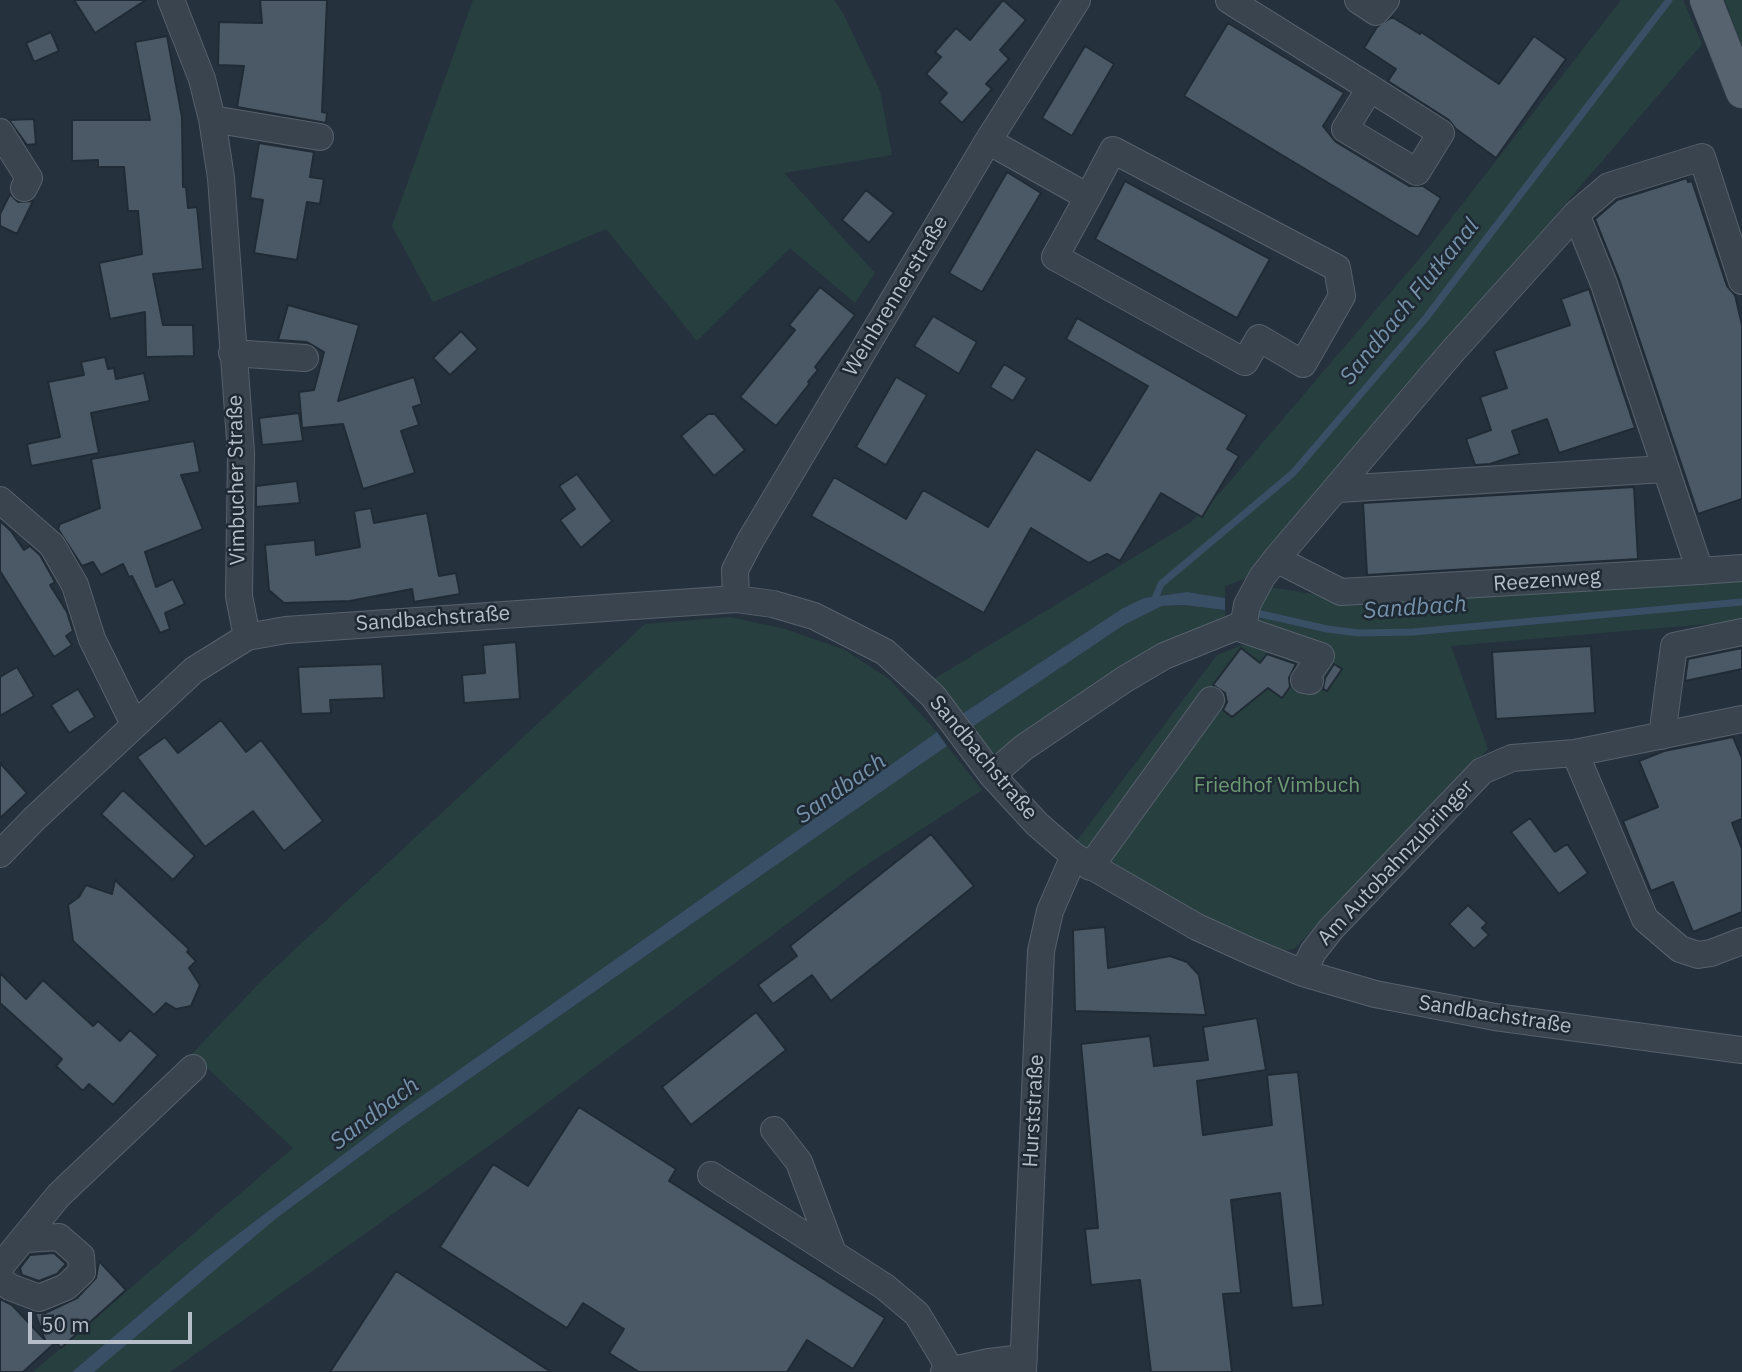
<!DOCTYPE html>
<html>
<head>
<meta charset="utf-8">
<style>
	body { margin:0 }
	#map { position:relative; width:1742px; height:1372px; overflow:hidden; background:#25323e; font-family:"IBM Plex Sans",sans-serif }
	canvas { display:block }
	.scale { position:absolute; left:28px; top:1312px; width:164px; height:32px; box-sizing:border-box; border:4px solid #b5bec9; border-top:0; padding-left:9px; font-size:21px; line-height:24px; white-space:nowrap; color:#b5bec9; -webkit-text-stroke:5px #1e2933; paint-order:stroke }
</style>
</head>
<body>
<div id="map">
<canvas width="1742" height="1372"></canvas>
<div class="scale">50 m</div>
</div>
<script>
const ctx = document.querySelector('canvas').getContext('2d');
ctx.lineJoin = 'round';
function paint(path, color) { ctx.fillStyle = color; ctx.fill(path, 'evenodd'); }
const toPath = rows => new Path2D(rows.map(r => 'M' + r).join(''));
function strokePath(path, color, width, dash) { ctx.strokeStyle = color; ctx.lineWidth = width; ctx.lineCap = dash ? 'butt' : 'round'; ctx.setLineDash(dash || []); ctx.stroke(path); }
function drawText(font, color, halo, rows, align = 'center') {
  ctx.font = font + ' "IBM Plex Sans",sans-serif'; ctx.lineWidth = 5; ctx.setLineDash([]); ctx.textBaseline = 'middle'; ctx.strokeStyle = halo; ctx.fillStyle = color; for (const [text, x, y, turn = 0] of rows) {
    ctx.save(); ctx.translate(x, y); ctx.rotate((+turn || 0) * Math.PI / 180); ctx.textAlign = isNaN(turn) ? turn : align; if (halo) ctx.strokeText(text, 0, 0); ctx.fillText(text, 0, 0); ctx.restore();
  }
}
paint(toPath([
	[473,0,834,0,843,13,880,91,892,155,784,173,875,273,855,303,790,248,697,341,606,229,433,302,392,226],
	[1621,0,1683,0,1702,44,1245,579,1225,586,1225,598,1187,592,1144,598,1123,608,962,714,934,679,1190,523,1220,493,1425,252],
	[1725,0,1742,0,1742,47,1726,3],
	[1742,571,1742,621,1451,646,1488,749,1294,949,1276,952,1183,914,1075,843,1217,655,1247,643,1311,663,1324,642,1251,622,1263,586,1356,601],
	[1184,605,1225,610,1225,618,994,758,972,727,1124,625,1162,606],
	[730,617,785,629,845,650,889,679,937,732,402,1110,205,1259,72,1372,33,1372,293,1148,192,1054,263,979,645,624],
	[947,746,982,790,862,868,507,1133,170,1372,94,1372,278,1217,399,1128]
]), '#273f3f');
paint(toPath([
	[1187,592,1225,598,1225,610,1184,605,1162,606,1124,625,972,727,962,714,1123,608,1144,598],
	[937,732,947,746,399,1128,278,1217,94,1372,72,1372,205,1259,402,1110]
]), '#394f65');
strokePath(toPath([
	[1154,601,1161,584,1293,473,1425,319,1669,0],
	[1252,612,1327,629,1359,633,1413,632,1742,602]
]), '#394f65', 7);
const building = toPath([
	[74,0,146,0,95,33,74,0],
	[260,0,327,0,322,112,327,113,326,123,237,107,244,66,218,65,219,22,262,23,260,0],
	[1003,0,1026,20,1000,50,1009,59,986,84,992,89,962,123,939,102,947,93,926,74,941,57,935,52,956,28,970,40,1003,0],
	[1392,17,1420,34,1421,32,1499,84,1534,36,1566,59,1496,158,1456,129,1449,120,1388,81,1396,69,1364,48,1377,27,1392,17],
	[1228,23,1344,93,1323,126,1336,142,1409,186,1423,186,1441,198,1418,237,1184,96,1228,23],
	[51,32,59,51,34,62,26,43,51,32],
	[167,36,182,117,183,187,186,187,188,208,197,207,203,269,153,274,163,325,193,325,194,356,146,357,145,312,110,319,99,263,142,254,138,211,128,211,124,167,98,167,98,160,72,161,72,120,150,120,135,42,167,36],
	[1085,46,1114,64,1072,136,1042,118,1085,46],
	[34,119,36,144,27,145,9,120,34,119],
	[259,143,314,152,310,177,324,179,320,204,307,202,297,260,254,253,263,200,250,198,259,143],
	[1007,172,1041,193,982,292,949,273,1007,172],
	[1687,178,1688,182,1692,181,1727,286,1735,295,1742,325,1742,499,1698,514,1619,279,1595,219,1617,200,1687,178],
	[1125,181,1270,259,1237,318,1095,239,1125,181],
	[866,190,894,213,869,243,842,220,866,190],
	[10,194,18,202,33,201,17,234,0,226,0,214,10,194],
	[820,287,855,315,815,367,818,370,808,382,810,383,776,426,740,397,795,330,789,325,820,287],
	[1589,289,1635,428,1559,453,1547,419,1512,431,1520,454,1490,464,1475,465,1466,439,1491,430,1480,397,1507,388,1494,351,1570,325,1561,299,1589,289],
	[288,305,359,325,338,401,414,377,422,404,413,407,419,425,401,431,415,473,363,489,343,424,302,428,299,392,314,390,324,352,307,342,278,340,288,305],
	[933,316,977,342,959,374,914,346,933,316],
	[1077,318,1247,415,1227,449,1239,456,1202,517,1161,493,1120,561,1107,554,1089,563,1031,528,984,613,811,516,834,477,906,519,923,490,988,527,1036,449,1090,481,1148,386,1066,339,1077,318],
	[461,331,478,349,450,375,433,358,461,331],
	[105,357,108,369,114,368,116,379,144,373,150,401,91,413,99,453,31,466,27,444,60,437,48,382,84,375,81,362,105,357],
	[1004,364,1027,378,1013,401,990,387,1004,364],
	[896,377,927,395,886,465,856,447,896,377],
	[299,413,303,441,262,445,259,418,299,413],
	[708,414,715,414,745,450,714,476,681,436,708,414],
	[194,441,200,472,181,475,203,529,145,552,156,587,173,579,185,604,165,613,170,629,160,633,132,576,129,577,123,564,101,575,93,562,82,566,58,529,60,524,100,508,91,459,194,441],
	[577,474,612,521,581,548,560,520,575,509,559,486,577,474],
	[297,481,300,503,256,507,256,486,297,481],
	[1634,487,1638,559,1367,575,1363,503,1634,487],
	[371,508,374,523,427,513,439,576,456,573,460,594,414,602,412,589,350,601,284,603,269,590,265,545,315,540,316,555,360,547,354,511,371,508],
	[0,521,11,531,24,550,30,546,40,555,55,582,50,585,67,612,73,631,66,636,72,645,54,657,0,571,0,521],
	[516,642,520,699,464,703,462,675,485,673,483,645,516,642],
	[1591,646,1595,713,1496,719,1492,652,1591,646],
	[1241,648,1260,663,1267,654,1296,664,1289,678,1290,687,1282,698,1268,688,1232,717,1223,710,1227,702,1225,693,1213,685,1241,648],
	[1742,648,1742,669,1685,681,1688,659,1742,648],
	[382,664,384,698,330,700,331,713,301,714,298,667,382,664],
	[1334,664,1342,669,1327,691,1323,689,1325,678,1334,664],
	[17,667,34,696,0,716,0,677,17,667],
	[78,689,95,717,69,733,51,705,78,689],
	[221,720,246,752,261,740,323,821,284,851,253,811,205,847,137,757,165,737,178,753,221,720],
	[1733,737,1742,758,1742,819,1732,823,1742,849,1742,912,1693,932,1673,882,1651,891,1623,821,1658,807,1639,761,1664,751,1733,737],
	[0,763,27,793,0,818,0,763],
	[123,790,195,856,173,880,101,814,123,790],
	[1530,818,1555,852,1567,844,1588,873,1559,894,1511,832,1530,818],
	[931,834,974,886,831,1001,812,975,773,1004,758,985,797,956,790,946,931,834],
	[115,880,189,949,187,952,196,961,189,968,200,985,191,1006,176,1009,166,1003,154,1015,73,941,68,905,79,897,86,885,112,894,115,880],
	[1468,905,1487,923,1482,928,1489,935,1474,949,1449,924,1468,905],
	[1105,927,1108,968,1170,956,1187,962,1199,975,1206,1015,1075,1011,1073,930,1105,927],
	[0,973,26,999,43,980,93,1026,98,1021,120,1041,130,1030,158,1055,113,1105,89,1084,83,1091,56,1066,62,1059,0,1003,0,973],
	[756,1012,786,1050,691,1125,662,1087,756,1012],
	[1257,1018,1266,1070,1197,1081,1203,1135,1272,1125,1267,1075,1298,1072,1323,1305,1292,1308,1280,1193,1231,1200,1241,1293,1223,1294,1232,1372,1151,1372,1140,1280,1091,1285,1085,1229,1098,1228,1081,1044,1150,1036,1154,1066,1208,1060,1203,1027,1257,1018],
	[579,1107,676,1169,669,1181,885,1318,853,1369,807,1340,787,1372,639,1372,609,1353,624,1329,583,1303,567,1328,440,1247,493,1164,528,1186,579,1107],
	[54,1253,66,1264,57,1274,39,1281,22,1275,20,1268,30,1255,54,1253],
	[99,1261,126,1290,61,1348,56,1342,23,1372,0,1372,0,1299,12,1305,45,1340,35,1313,45,1313,77,1298,96,1278,99,1261],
	[396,1271,551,1372,330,1372,396,1271]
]);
paint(building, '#4b5967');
strokePath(building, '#202b35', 2);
const minor = toPath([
	[171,0,202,79,212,119,221,178,241,453,239,596,247,637],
	[1229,0,1370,88,1441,133,1417,172,1345,129,1370,88],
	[1358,0,1376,12,1386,0],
	[212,119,320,137],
	[0,132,29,178,24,188],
	[988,141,1088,197,1113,150,1337,268,1342,296,1303,364,1259,338,1245,362,1055,257,1088,197],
	[1576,214,1604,284,1700,571,1742,568],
	[232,353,305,358],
	[1338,489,1665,469],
	[0,500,52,545,75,585,92,639,134,724],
	[1276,559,1341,592,1700,571],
	[736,599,735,570,750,541,988,141,1077,0],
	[1236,627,1244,622,1247,605,1262,577,1276,559,1451,353,1576,214,1609,186,1702,157,1742,281],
	[1662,736,1674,646,1742,632],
	[1575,753,1645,919,1680,949,1698,955,1711,953,1742,941],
	[992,775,1023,748,1125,679,1164,656,1236,627,1321,656,1304,680,1310,681],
	[0,854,34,819,194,670,247,637,286,630,736,599,773,604,814,616,885,652,933,696,992,775,1037,824,1074,856,1197,927,1252,952,1303,973,1375,994,1495,1017,1742,1050],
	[1090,867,1211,700],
	[1303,973,1313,952,1331,929,1482,771,1512,758,1575,753,1742,719],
	[774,1130,799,1162,833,1253],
	[711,1175,885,1287,917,1314,950,1369],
	[0,1267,59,1195,193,1068],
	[0,1280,10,1287,39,1298,66,1287,82,1272,81,1256,59,1237,25,1239],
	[944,1372,989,1362,1024,1358],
	[1023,1372,1041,951,1050,911,1074,856]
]);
const major = toPath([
	[1706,0,1742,92]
]);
strokePath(minor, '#57616c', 28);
strokePath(major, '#424d57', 33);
strokePath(minor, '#39444e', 26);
strokePath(major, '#57636e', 32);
drawText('21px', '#b5bec9', '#1e2933', [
	["Weinbrennerstraße",896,296,-59],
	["Vimbucher Straße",237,480,-91],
	["Reezenweg",1547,581,-4],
	["Sandbachstraße",433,619,-4],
	["Sandbachstraße",983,758,50],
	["Am Autobahnzubringer",1396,863,-47],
	["Sandbachstraße",1495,1015,9],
	["Hurststraße",1034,1111,-87]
]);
drawText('21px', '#6c9a73', '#1e2933', [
	["Friedhof Vimbuch",1277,786]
]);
drawText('italic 23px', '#7692ab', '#1e2933', [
	["Sandbach Flutkanal",1410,302,-51],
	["Sandbach",1415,608,-4],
	["Sandbach",841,789,-35],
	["Sandbach",375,1114,-37]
]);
</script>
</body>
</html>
